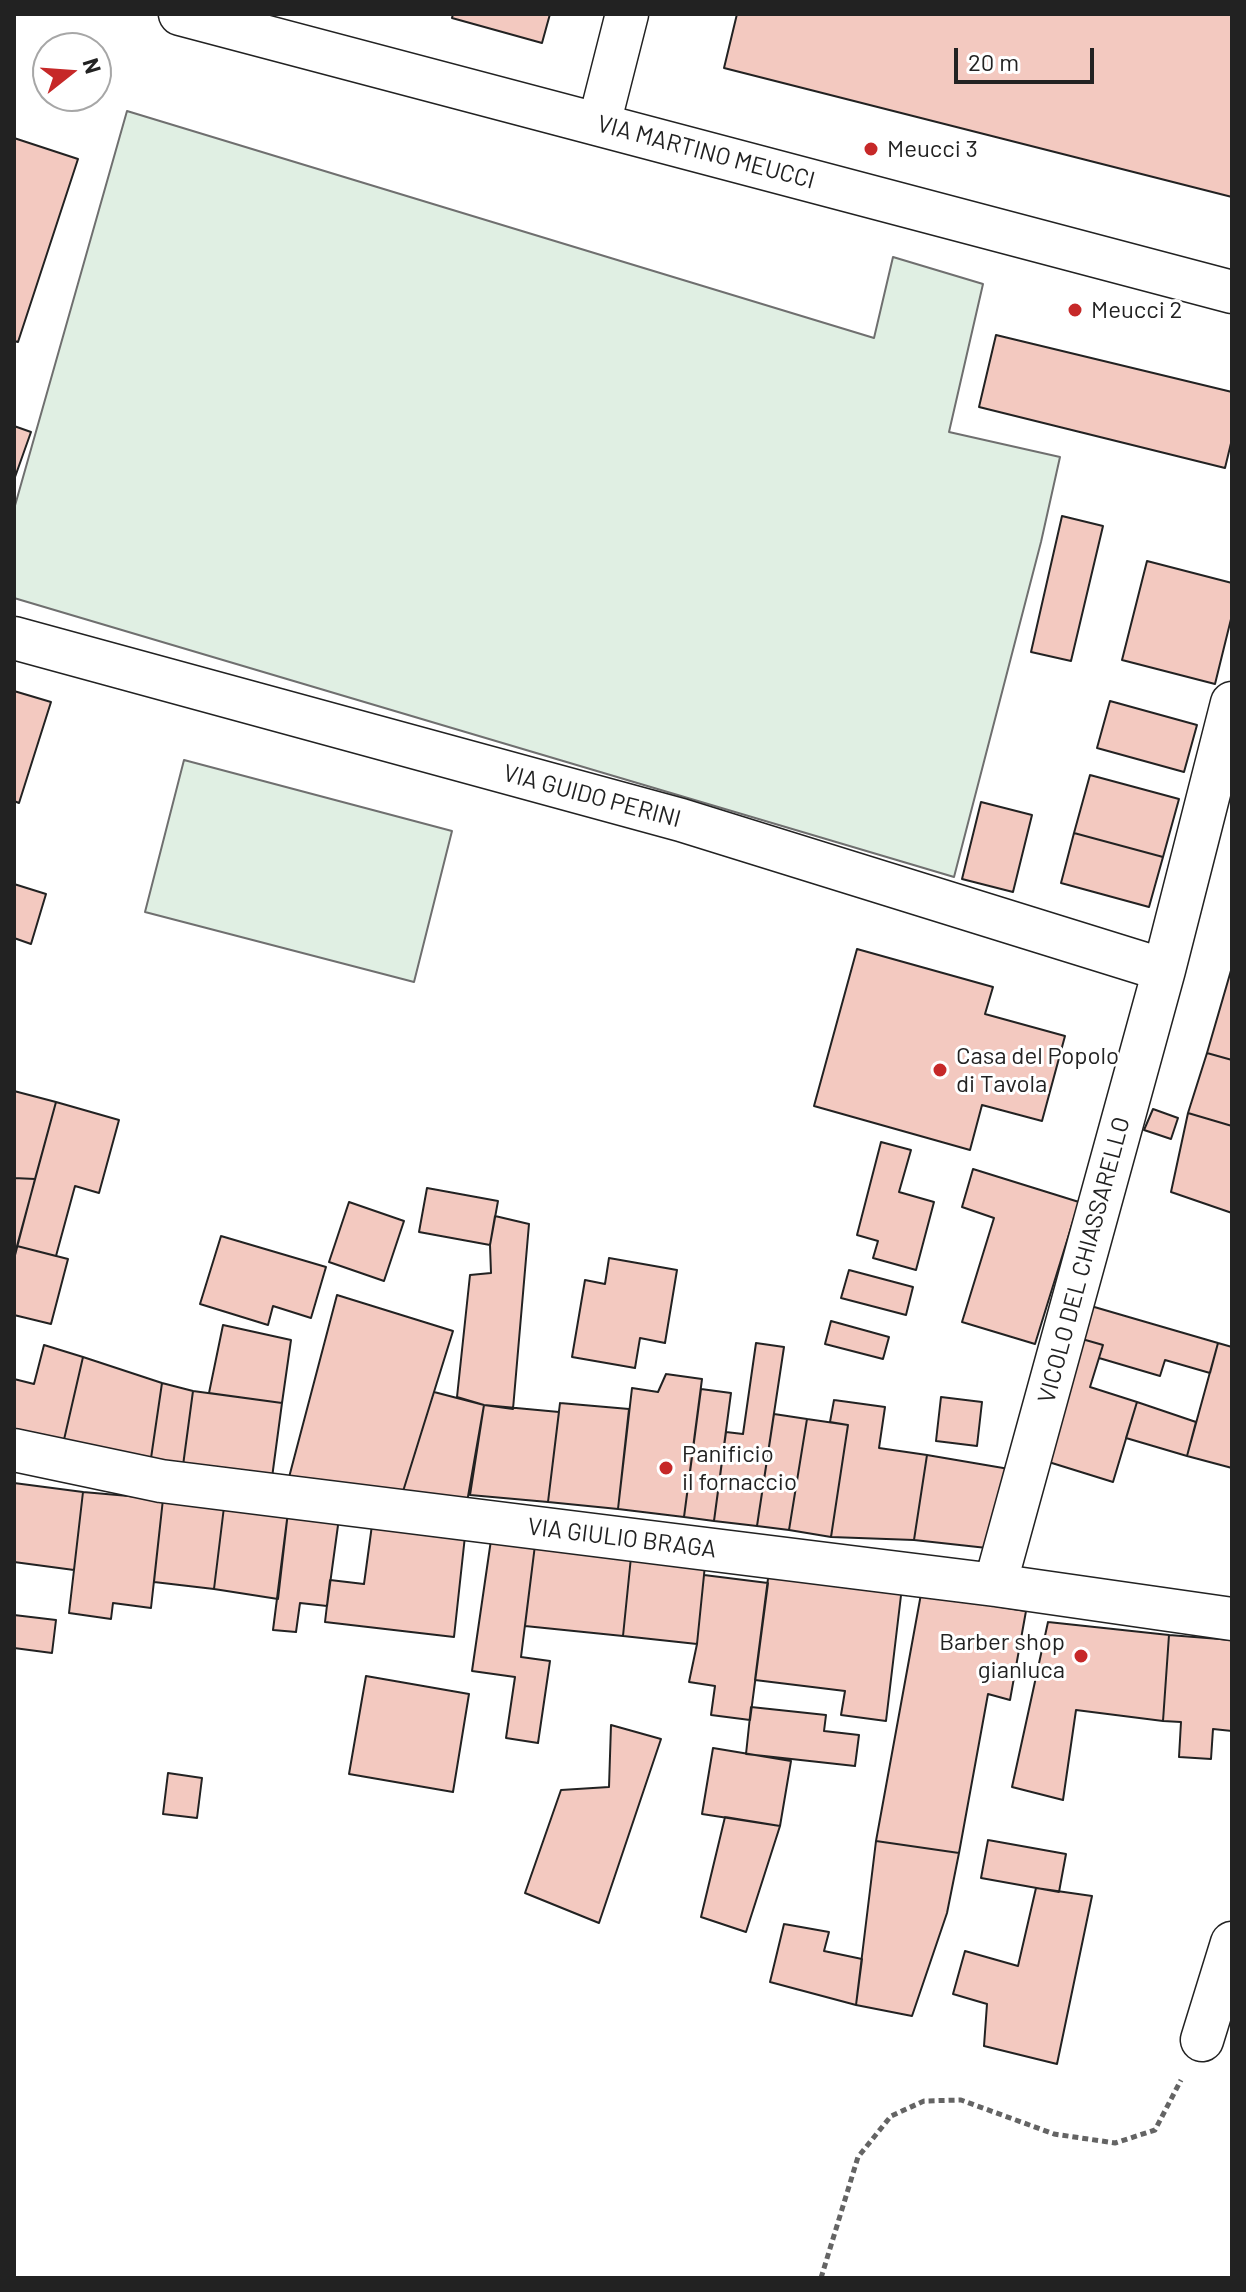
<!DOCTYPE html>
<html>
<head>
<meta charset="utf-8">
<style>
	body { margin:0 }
	#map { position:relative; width:1246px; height:2292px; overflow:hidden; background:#fff; font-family:Barlow,sans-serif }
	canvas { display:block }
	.frame { position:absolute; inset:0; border:16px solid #222; pointer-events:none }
	.north { position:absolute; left:32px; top:32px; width:80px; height:80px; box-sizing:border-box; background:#fff; border:2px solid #a7a7a7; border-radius:50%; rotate:73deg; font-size:22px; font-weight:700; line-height:32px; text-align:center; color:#222 }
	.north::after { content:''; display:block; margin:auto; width:28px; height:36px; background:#c62828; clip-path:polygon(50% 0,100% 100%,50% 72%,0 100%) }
	.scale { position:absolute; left:954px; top:48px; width:140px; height:36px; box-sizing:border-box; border:4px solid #222; border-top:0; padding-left:10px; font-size:24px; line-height:28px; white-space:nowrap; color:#222; -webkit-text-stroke:6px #fff; paint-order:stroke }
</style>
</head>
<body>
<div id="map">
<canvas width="1246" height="2292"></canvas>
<div class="frame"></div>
<div class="north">N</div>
<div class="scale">20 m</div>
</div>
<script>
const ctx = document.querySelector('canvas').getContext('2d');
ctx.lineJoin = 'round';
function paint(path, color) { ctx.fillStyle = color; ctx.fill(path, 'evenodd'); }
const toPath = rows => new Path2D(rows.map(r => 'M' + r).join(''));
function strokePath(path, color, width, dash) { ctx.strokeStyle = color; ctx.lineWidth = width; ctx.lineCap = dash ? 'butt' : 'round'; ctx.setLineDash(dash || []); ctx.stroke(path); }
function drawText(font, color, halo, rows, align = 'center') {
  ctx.font = font + ' Barlow,sans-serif'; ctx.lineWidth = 6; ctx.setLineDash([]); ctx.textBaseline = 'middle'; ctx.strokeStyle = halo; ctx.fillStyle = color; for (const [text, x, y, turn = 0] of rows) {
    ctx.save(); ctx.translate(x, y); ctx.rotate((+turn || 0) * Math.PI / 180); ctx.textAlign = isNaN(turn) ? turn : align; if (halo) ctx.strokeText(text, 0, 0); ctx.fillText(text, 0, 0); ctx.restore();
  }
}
const green = toPath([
	[127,111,874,338,893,257,983,284,949,432,1060,457,1041,542,954,877,14,598,14,509,127,111],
	[184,760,452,831,414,982,145,912,184,760]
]);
paint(green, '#e0efe3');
strokePath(green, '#6f6f6f', 2);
const building = toPath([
	[453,14,550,14,542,43,452,18,453,14],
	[737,14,1232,14,1232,197,724,68,737,14],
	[14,138,78,159,18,342,14,341,14,138],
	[996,335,1232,392,1232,439,1225,468,979,407,996,335],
	[14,426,31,432,15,477,14,477,14,426],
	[1062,516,1103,526,1071,661,1031,652,1062,516],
	[1147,561,1232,583,1232,615,1215,684,1122,660,1147,561],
	[14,691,51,702,19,803,14,801,14,691],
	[1110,701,1197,725,1184,772,1097,748,1110,701],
	[1090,775,1179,799,1163,857,1074,833,1090,775],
	[981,802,1032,815,1013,892,962,879,981,802],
	[1074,833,1163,857,1149,907,1061,883,1074,833],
	[14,884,46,894,31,944,14,938,14,884],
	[857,949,993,987,985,1014,1065,1036,1042,1121,982,1105,970,1150,814,1106,857,949],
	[1232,967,1232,1060,1207,1053,1232,967],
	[1207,1053,1232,1060,1232,1126,1188,1113,1207,1053],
	[14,1091,56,1102,35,1179,14,1178,14,1091],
	[56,1102,119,1120,99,1193,75,1186,56,1256,17,1246,56,1102],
	[1153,1109,1178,1118,1171,1139,1144,1130,1153,1109],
	[1188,1113,1232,1126,1232,1213,1171,1192,1188,1113],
	[881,1142,911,1150,899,1192,934,1202,916,1270,873,1258,878,1241,857,1235,881,1142],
	[973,1169,1079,1202,1035,1344,962,1322,994,1218,962,1207,973,1169],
	[14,1178,35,1179,14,1259,14,1178],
	[427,1188,498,1201,490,1245,419,1232,427,1188],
	[349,1202,404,1221,384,1281,329,1262,349,1202],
	[495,1216,529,1224,513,1409,484,1405,457,1397,470,1275,491,1273,490,1245,495,1216],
	[221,1236,326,1267,311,1318,273,1306,268,1325,200,1304,221,1236],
	[17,1246,68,1259,51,1324,14,1315,14,1259,17,1246],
	[609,1258,677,1270,665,1343,640,1338,635,1368,572,1357,585,1280,605,1284,609,1258],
	[849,1270,913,1287,906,1315,841,1298,849,1270],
	[337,1295,453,1331,400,1501,287,1485,337,1295],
	[1084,1304,1218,1343,1210,1373,1165,1360,1160,1376,1099,1358,1103,1345,1075,1337,1084,1304],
	[831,1321,889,1337,883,1359,825,1344,831,1321],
	[223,1325,291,1340,282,1403,209,1393,223,1325],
	[1075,1337,1103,1345,1090,1387,1137,1402,1113,1482,1039,1459,1075,1337],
	[756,1343,784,1347,757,1526,714,1521,726,1432,743,1434,756,1343],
	[1218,1343,1232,1347,1232,1468,1187,1456,1218,1343],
	[44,1345,83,1357,63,1444,14,1430,14,1379,34,1384,44,1345],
	[83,1357,162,1383,150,1465,63,1444,83,1357],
	[666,1374,702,1379,684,1517,618,1509,632,1388,658,1392,666,1374],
	[162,1383,193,1391,182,1473,150,1465,162,1383],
	[701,1389,731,1393,714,1521,684,1517,701,1389],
	[193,1391,282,1403,271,1485,182,1473,193,1391],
	[434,1392,484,1405,466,1508,400,1501,434,1392],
	[941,1397,982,1402,977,1446,936,1441,941,1397],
	[834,1400,885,1407,879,1448,927,1455,914,1540,831,1537,848,1425,830,1422,834,1400],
	[1137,1402,1196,1422,1187,1456,1126,1438,1137,1402],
	[560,1403,629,1409,618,1509,548,1502,560,1403],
	[484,1405,559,1412,548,1502,470,1495,484,1405],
	[774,1414,807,1419,789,1530,757,1526,774,1414],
	[807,1419,848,1425,831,1537,789,1530,807,1419],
	[927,1455,1009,1469,996,1549,914,1540,927,1455],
	[14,1483,83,1492,74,1570,14,1562,14,1483],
	[83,1492,163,1499,151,1608,113,1603,111,1619,69,1613,83,1492],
	[163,1499,224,1507,214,1589,154,1582,163,1499],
	[224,1507,288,1512,278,1599,214,1589,224,1507],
	[288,1512,339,1518,327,1606,300,1603,296,1632,273,1630,288,1512],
	[372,1525,465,1536,454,1637,325,1622,330,1580,364,1584,372,1525],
	[491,1540,535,1545,521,1657,550,1661,538,1743,506,1738,515,1677,472,1671,491,1540],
	[535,1545,631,1557,623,1636,525,1626,535,1545],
	[631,1557,705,1565,697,1644,623,1636,631,1557],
	[769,1571,902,1587,886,1721,841,1715,845,1691,755,1680,769,1571],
	[704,1575,768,1583,750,1720,711,1715,715,1686,689,1682,697,1644,704,1575],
	[921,1594,1026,1611,1010,1700,988,1694,959,1853,876,1841,921,1594],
	[14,1615,56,1620,52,1653,14,1648,14,1615],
	[1048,1622,1169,1635,1163,1721,1076,1710,1063,1800,1012,1787,1048,1622],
	[1169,1635,1232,1640,1232,1731,1213,1729,1211,1759,1179,1757,1181,1722,1163,1721,1169,1635],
	[366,1676,469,1694,453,1792,349,1774,366,1676],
	[751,1707,826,1715,824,1731,859,1735,855,1766,746,1754,751,1707],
	[611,1725,661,1739,599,1923,525,1893,561,1790,609,1787,611,1725],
	[713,1748,791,1761,780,1826,702,1814,713,1748],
	[168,1773,202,1778,197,1818,163,1814,168,1773],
	[725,1817,780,1826,746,1932,701,1917,725,1817],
	[988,1840,1066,1854,1059,1892,981,1878,988,1840],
	[876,1841,959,1853,947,1913,912,2016,856,2005,876,1841],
	[1036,1888,1092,1896,1057,2064,984,2046,987,2004,953,1994,965,1951,1018,1966,1036,1888],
	[784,1924,829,1932,824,1951,862,1959,856,2005,770,1982,784,1924]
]);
paint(building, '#f3c9c0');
strokePath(building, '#222', 2);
const street = toPath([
	[180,14,1232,292],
	[599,124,627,14],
	[14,638,681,820,1164,970],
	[14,1450,161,1481,995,1585,1232,1619],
	[995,1585,1164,970,1232,703],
	[1202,2040,1232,1943]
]);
strokePath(street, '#222', 45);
strokePath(toPath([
	[821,2278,858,2157,891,2116,924,2101,961,2100,1054,2134,1115,2143,1155,2130,1181,2080]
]), '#646464', 5, [6, 4]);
strokePath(street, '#fff', 42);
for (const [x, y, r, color] of [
	[871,149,8,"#c62828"],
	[1075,310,8,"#c62828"],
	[940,1070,8,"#c62828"],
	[666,1468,8,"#c62828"],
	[1081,1656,8,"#c62828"]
]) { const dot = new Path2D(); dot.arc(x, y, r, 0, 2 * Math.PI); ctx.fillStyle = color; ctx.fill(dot); strokePath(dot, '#fff', 3); }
drawText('24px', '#222', '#fff', [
	["Meucci 3",887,149],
	["Meucci 2",1091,310],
	["Casa del Popolo",956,1056],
	["di Tavola",956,1084],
	["Panificio",682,1454],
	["il fornaccio",682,1482],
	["Barber shop",1065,1642,"right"],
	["gianluca",1065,1670,"right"]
], 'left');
drawText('24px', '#222', '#fff', [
	["VIA MARTINO MEUCCI",706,152,15],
	["VIA GUIDO PERINI",592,796,15],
	["VICOLO DEL CHIASSARELLO",1084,1260,-75],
	["VIA GIULIO BRAGA",622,1538,7]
]);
</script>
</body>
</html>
